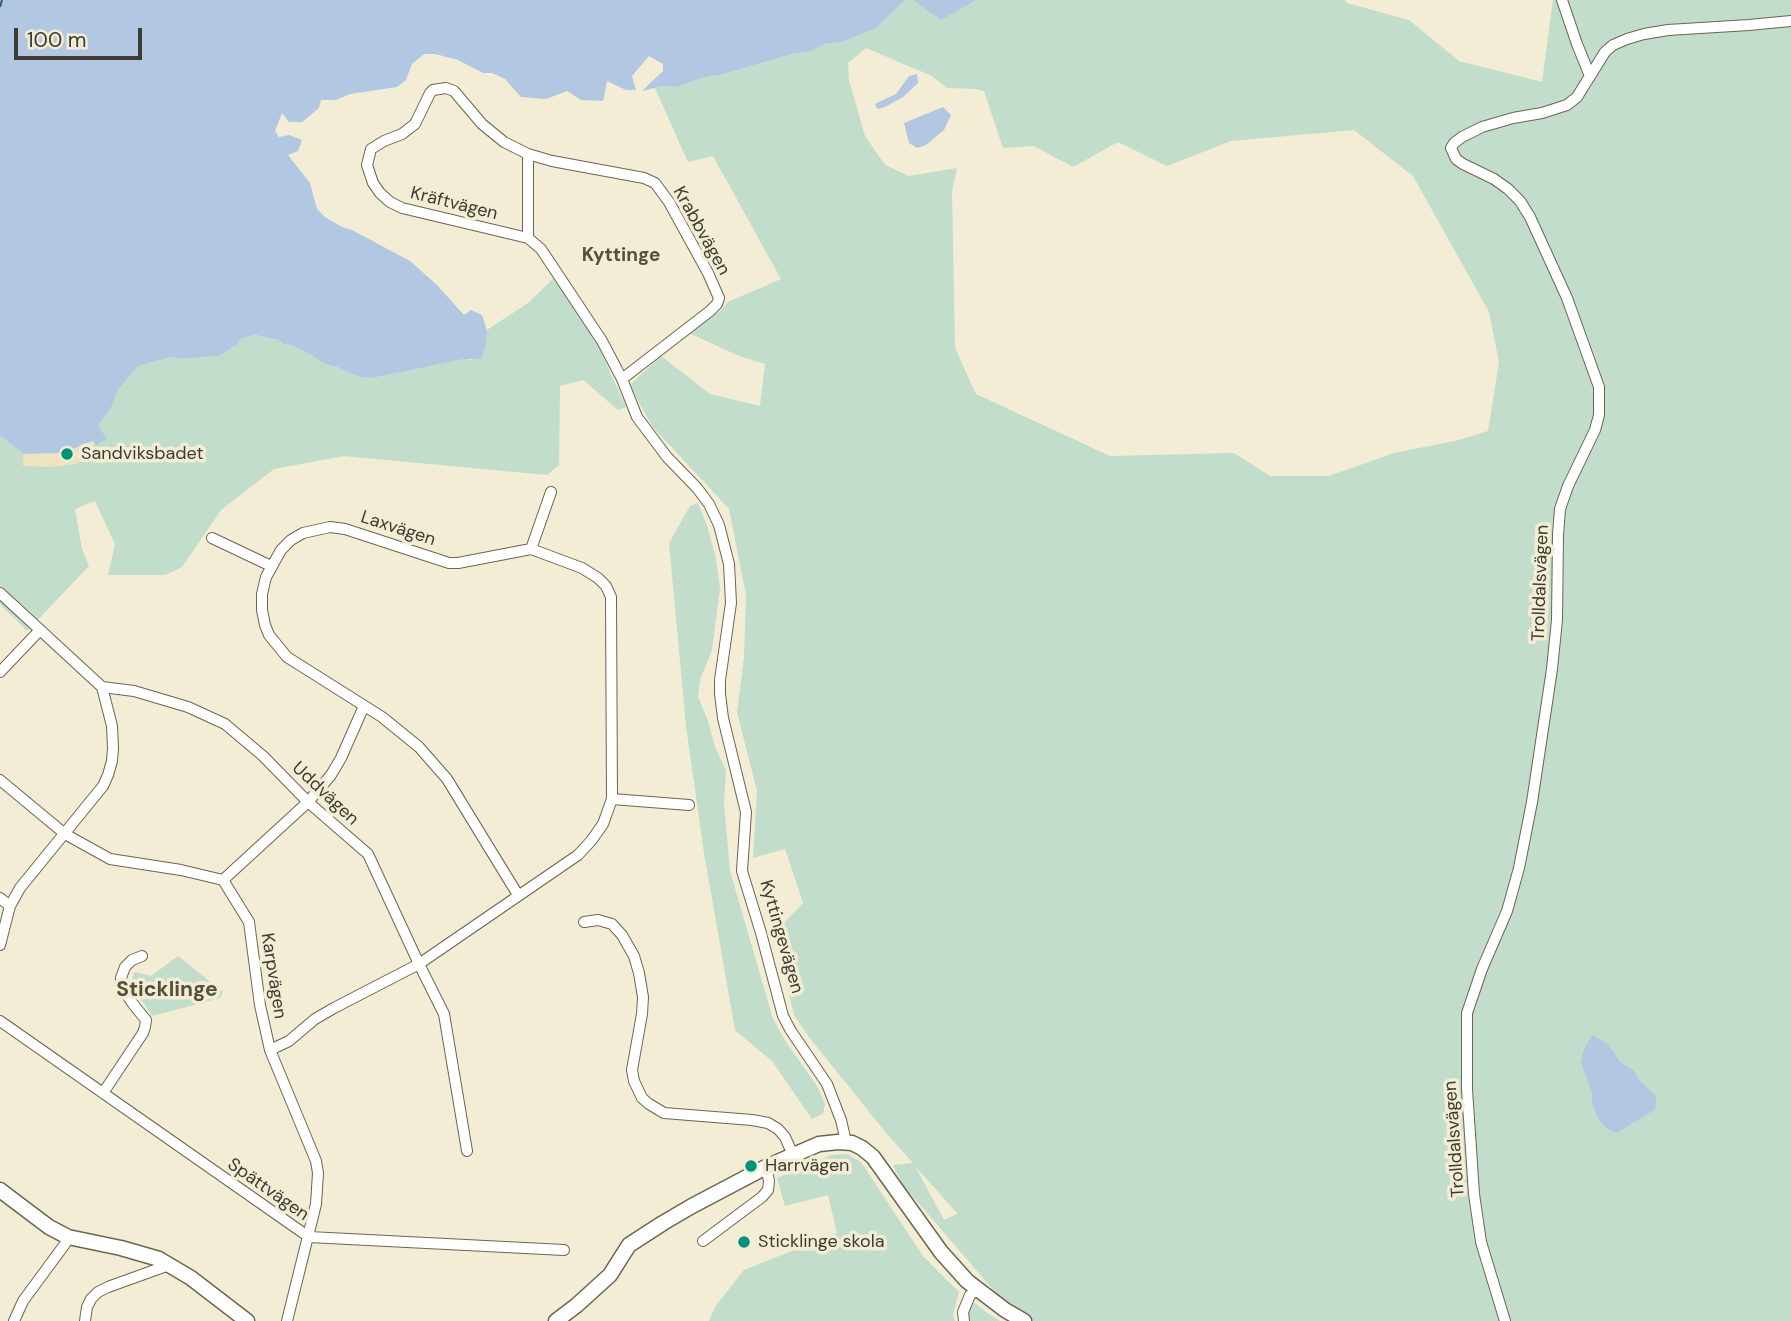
<!DOCTYPE html>
<html>
<head>
<meta charset="utf-8">
<style>
	body { margin:0 }
	#map { position:relative; width:1791px; height:1321px; overflow:hidden; background:#f2edd4; font-family:"DM Sans",sans-serif }
	canvas { display:block }
	.scale { position:absolute; left:14px; top:28px; width:128px; height:32px; box-sizing:border-box; border:4px solid #3e3c32; border-top:0; padding-left:9px; font-size:21px; line-height:24px; white-space:nowrap; color:#3e3c32; -webkit-text-stroke:5px #f2edd4; paint-order:stroke }
</style>
</head>
<body>
<div id="map">
<canvas width="1791" height="1321"></canvas>
<div class="scale">100 m</div>
</div>
<script>
const ctx = document.querySelector('canvas').getContext('2d');
ctx.lineJoin = 'round';
function paint(path, color) { ctx.fillStyle = color; ctx.fill(path, 'evenodd'); }
const toPath = rows => new Path2D(rows.map(r => 'M' + r).join(''));
function strokePath(path, color, width, dash) { ctx.strokeStyle = color; ctx.lineWidth = width; ctx.lineCap = dash ? 'butt' : 'round'; ctx.setLineDash(dash || []); ctx.stroke(path); }
function drawText(font, color, halo, rows, align = 'center') {
  ctx.font = font + ' "DM Sans",sans-serif'; ctx.lineWidth = 7; ctx.setLineDash([]); ctx.textBaseline = 'middle'; ctx.strokeStyle = halo; ctx.fillStyle = color; for (const [text, x, y, turn = 0] of rows) {
    ctx.save(); ctx.translate(x, y); ctx.rotate((+turn || 0) * Math.PI / 180); ctx.textAlign = isNaN(turn) ? turn : align; if (halo) ctx.strokeText(text, 0, 0); ctx.fillText(text, 0, 0); ctx.restore();
  }
}
paint(toPath([
	[905,0,913,0,925,8,957,10,976,0,1345,0,1347,3,1409,20,1459,61,1542,82,1553,0,1791,0,1791,1321,1020,1321,903,1185,893,1165,913,1163,887,1134,809,1037,794,1015,774,933,803,903,785,849,753,858,757,791,737,712,744,658,746,595,729,509,652,426,636,397,631,384,661,356,710,394,760,406,765,364,739,356,689,333,719,312,728,302,781,279,713,156,688,162,655,88,662,86,678,87,701,78,724,74,792,54,811,51,825,44,842,42,876,28],
	[866,48,932,76,947,88,975,89,984,91,1003,148,1034,146,1073,167,1118,142,1167,166,1231,141,1354,130,1413,176,1489,312,1499,362,1488,431,1455,441,1394,453,1329,476,1270,476,1234,453,1110,456,976,394,955,348,952,192,957,168,909,176,885,165,865,136,849,80,848,63],
	[915,1166,957,1213,957,1214,944,1220],
	[555,277,594,337,626,407,618,410,583,380,560,386,559,465,547,475,344,456,274,469,221,510,182,567,165,575,108,575,115,544,95,501,75,509,82,549,89,566,27,631,0,604,0,436,24,454,23,466,75,464,91,458,98,426,111,408,118,390,138,366,172,357,182,359,218,356,238,344,241,338,255,335,279,340,283,344,293,346,313,356,324,364,337,367,359,377,372,378,463,358,472,360,486,344,487,330,528,303],
	[698,503,707,525,716,559,720,589,712,650,700,680,698,697,708,721,715,747,726,770,724,804,730,871,773,1019,784,1039,817,1086,825,1104,823,1114,812,1119,772,1061,735,1030,704,853,686,726,669,543,690,506],
	[178,956,223,992,220,998,152,1016,144,1003,129,990,134,972,151,976],
	[847,1154,861,1162,923,1256,959,1292,953,1315,955,1321,709,1321,715,1307,744,1270,837,1233,828,1195,785,1206,777,1178,831,1155],
	[975,1303,986,1312,1000,1321,969,1321,969,1309,972,1304]
]), '#c2ddcb');
paint(toPath([
	[94,441,91,458,75,464,55,467,23,466,24,454,63,453]
]), '#ede3be');
paint(toPath([
	[0,0,905,0,876,28,842,42,825,44,811,51,792,54,724,74,701,78,678,87,662,86,642,91,663,71,663,64,649,56,632,76,636,90,626,90,607,81,603,101,581,100,567,91,546,99,521,97,505,79,492,73,483,73,458,60,435,54,424,54,412,64,406,80,397,87,350,94,336,100,321,100,319,108,302,122,289,122,282,113,275,131,279,137,289,135,302,140,298,151,288,155,310,183,317,209,325,217,342,227,352,230,410,261,437,285,464,315,471,310,482,315,487,330,486,344,481,359,463,359,372,378,359,377,337,367,324,364,313,356,293,346,283,344,279,340,255,335,242,338,238,344,219,356,181,359,172,357,138,366,118,390,111,408,98,426,107,439,96,445,93,441,63,453,24,454,0,436],
	[913,0,976,0,941,20],
	[917,74,918,83,903,97,885,107,877,109,875,104,896,94,909,76],
	[943,107,951,115,944,130,926,145,917,148,909,143,904,123],
	[1593,1035,1608,1044,1621,1063,1633,1070,1640,1081,1655,1095,1656,1100,1656,1107,1654,1110,1617,1133,1609,1130,1602,1124,1597,1116,1592,1104,1592,1093,1581,1063,1584,1049,1590,1038]
]), '#b2c8e2');
strokePath(toPath([
	[0,7,2,0]
]), '#34577c', 2, [9, 7]);
const street = toPath([
	[1562,0,1577,44,1590,76],
	[528,238,528,154],
	[622,379,710,311,717,304,719,298,708,273,669,202,655,183,644,178,552,161,528,154,504,142,482,124,454,91,446,88,433,90,430,93,415,124,402,134,384,141,371,149,367,165,373,183,380,193,390,202,402,208,528,238,541,249,602,341,622,379,637,417,667,457,697,488,709,504,719,525,729,564,731,603,720,680,720,694,723,718,746,812,742,871,761,933,783,1016,791,1031,827,1084,841,1120,846,1142],
	[212,538,271,566],
	[531,549,551,492],
	[0,593,102,687,134,691,188,707,225,724,263,756,308,802,368,854,419,964,444,1014,467,1151],
	[0,672,40,630],
	[0,780,65,834,110,859,181,870,223,880,249,922,260,1005,270,1050,316,1161,318,1173,316,1204,287,1321],
	[612,799,689,805],
	[223,880,308,802,331,775,341,758,364,706],
	[0,898,10,906],
	[584,922,598,920,612,924,622,935,634,956,639,973,643,997,642,1014,632,1070,634,1081,642,1098,649,1104,664,1113,752,1120,768,1123,778,1129,785,1137,793,1155],
	[0,945,10,906,20,888,103,786,108,775,112,761,113,748,112,726,102,687],
	[0,1021,309,1237,564,1250],
	[270,1050,289,1041,315,1019,334,1008,419,964,578,855,591,841,603,824,612,799,611,597,606,586,598,578,582,568,531,549,458,563,449,563,345,529,330,527,303,533,291,540,281,550,266,577,262,594,262,610,265,625,269,635,287,657,382,717,419,747,447,779,518,895],
	[103,1093,143,1033,145,1027,146,1020,133,1004,122,987,121,978,125,967,132,960,142,956],
	[703,1241,762,1197,768,1190,769,1181,766,1167],
	[14,1321,23,1301,65,1244,68,1237],
	[85,1321,87,1307,91,1299,98,1292,108,1287,169,1265],
	[964,1321,963,1312,970,1295,977,1290],
	[1505,1321,1481,1242,1474,1194,1467,1089,1467,1013,1482,969,1507,911,1519,868,1532,802,1552,669,1557,620,1558,535,1560,509,1568,486,1595,430,1599,415,1599,387,1567,298,1530,217,1520,201,1508,189,1494,179,1463,164,1456,159,1451,148,1454,143,1462,137,1482,127,1513,118,1542,113,1567,105,1577,97,1605,52,1613,45,1627,39,1644,34,1668,30,1749,25,1791,21]
]);
const secondary = toPath([
	[0,1190,49,1227,68,1237,121,1248,159,1259,191,1278,247,1321],
	[556,1321,577,1305,610,1275,629,1245,663,1223,692,1206,766,1167,819,1144,838,1142,852,1143,862,1148,873,1157,941,1252,967,1281,1005,1310,1024,1321]
]);
strokePath(street, '#6b6650', 12);
strokePath(secondary, '#6b6650', 17);
strokePath(street, '#fff', 10);
strokePath(secondary, '#fff', 14);
for (const [x, y, r, color] of [
	[67,454,7,"#00917c"],
	[751,1166,7,"#00917c"],
	[744,1242,7,"#00917c"]
]) { const dot = new Path2D(); dot.arc(x, y, r, 0, 2 * Math.PI); ctx.fillStyle = color; ctx.fill(dot); strokePath(dot, '#f2edd4', 2.5); }
drawText('18px', '#3e3c32', '#f2edd4', [
	["Kräftvägen",454,204,14],
	["Krabbvägen",701,231,61],
	["Laxvägen",398,529,18],
	["Trolldalsvägen",1541,583,-88],
	["Uddvägen",325,794,43],
	["Kyttingevägen",781,937,74],
	["Karpvägen",273,976,81],
	["Trolldalsvägen",1455,1139,-94],
	["Spättvägen",268,1190,35]
]);
drawText('18px', '#3e3c32', '#f2edd4', [
	["Sandviksbadet",81,454],
	["Harrvägen",765,1166],
	["Sticklinge skola",758,1242]
], 'left');
drawText('bold 19px', '#54503a', '#f2edd4', [
	["Kyttinge",621,256]
]);
drawText('bold 21px', '#54503a', '#f2edd4', [
	["Sticklinge",167,990]
]);
</script>
</body>
</html>
